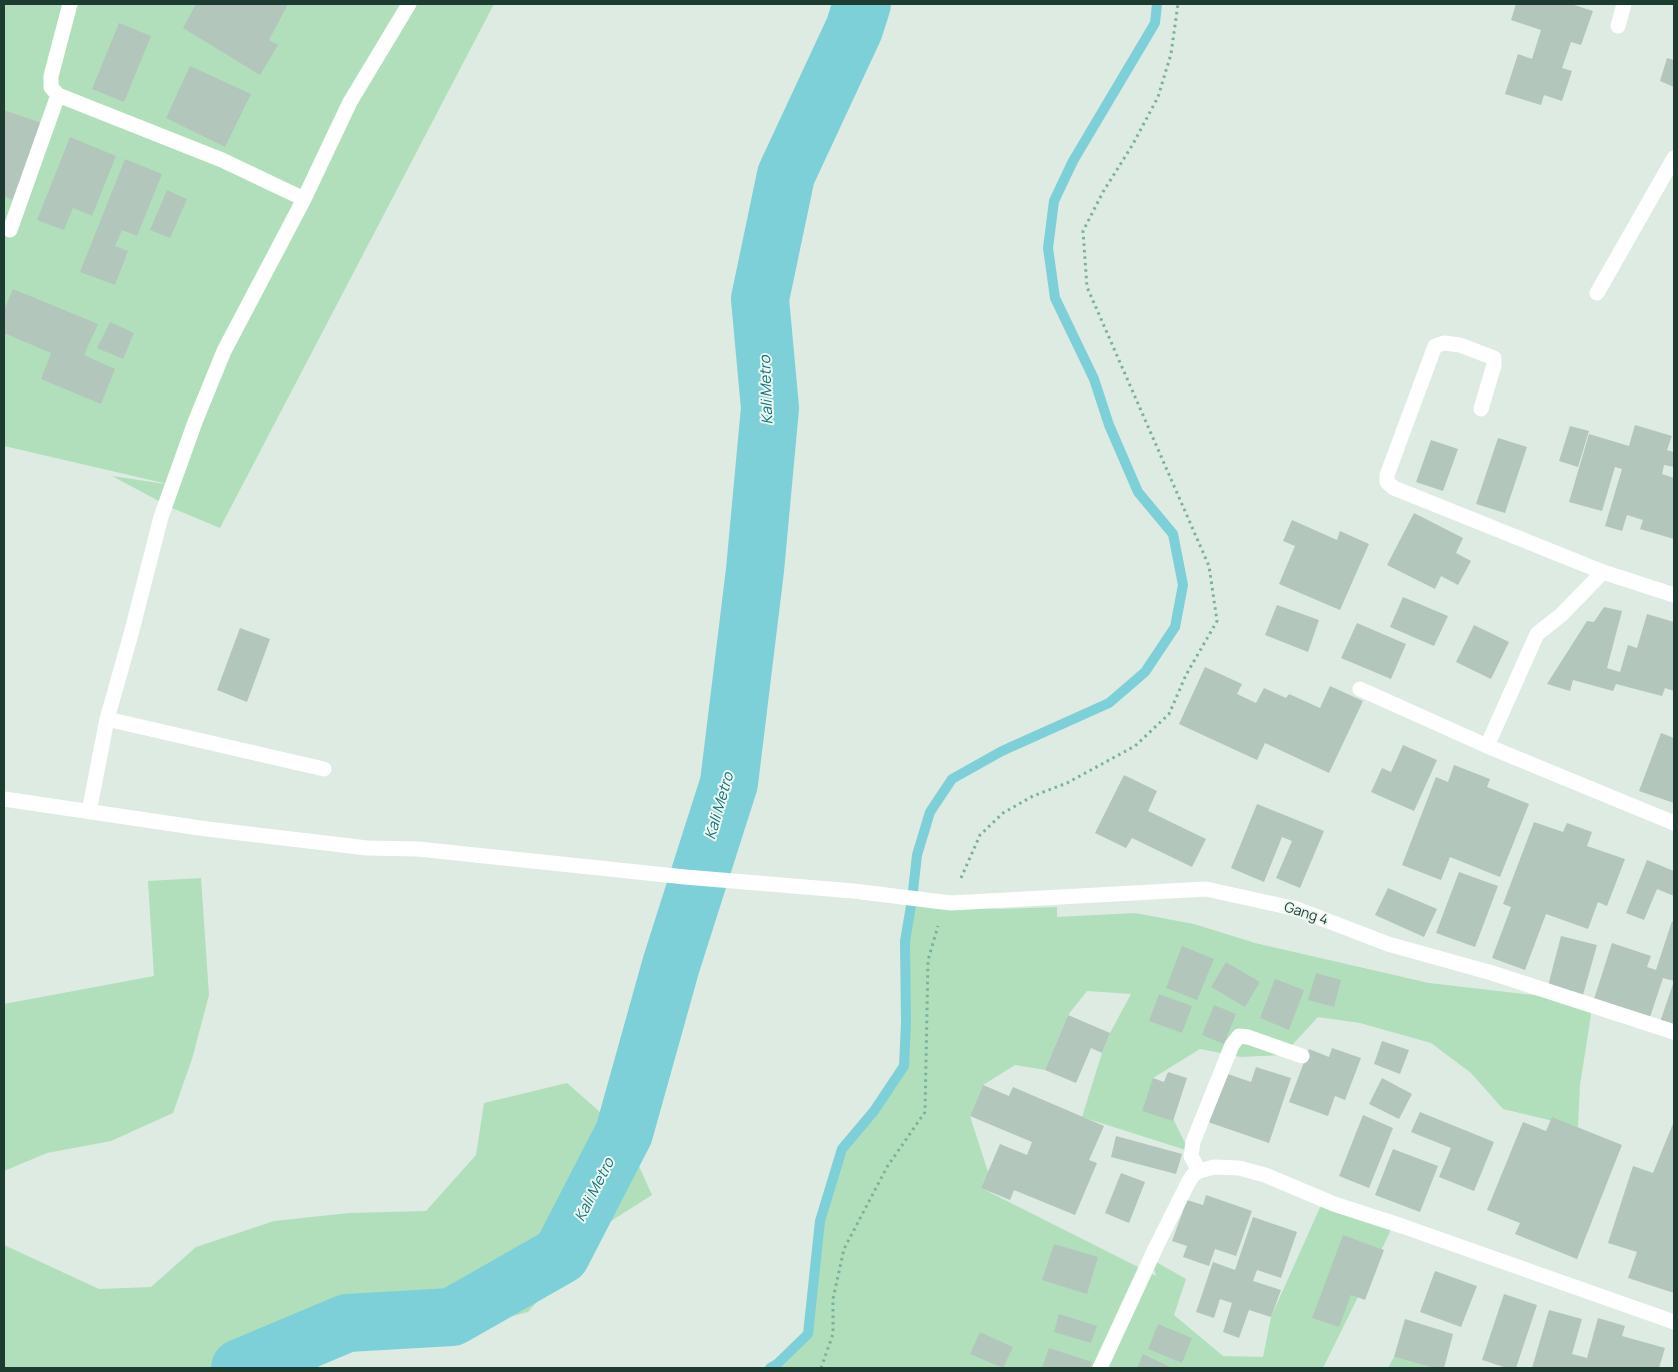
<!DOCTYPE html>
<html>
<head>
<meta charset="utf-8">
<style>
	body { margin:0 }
	#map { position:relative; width:1678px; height:1372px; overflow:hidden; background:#ddebe3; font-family:Manrope,sans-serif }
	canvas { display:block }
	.frame { position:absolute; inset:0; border:5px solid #1d3c31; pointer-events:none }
</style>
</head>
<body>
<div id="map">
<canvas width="1678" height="1372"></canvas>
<div class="frame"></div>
</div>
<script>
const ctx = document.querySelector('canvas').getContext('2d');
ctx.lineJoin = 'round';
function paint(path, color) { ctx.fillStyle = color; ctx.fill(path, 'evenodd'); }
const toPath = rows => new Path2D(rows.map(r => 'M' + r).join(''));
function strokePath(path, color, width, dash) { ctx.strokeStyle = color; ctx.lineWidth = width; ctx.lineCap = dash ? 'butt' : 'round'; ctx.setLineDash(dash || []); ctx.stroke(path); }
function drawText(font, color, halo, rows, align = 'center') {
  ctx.font = font + ' Manrope,sans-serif'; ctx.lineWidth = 4; ctx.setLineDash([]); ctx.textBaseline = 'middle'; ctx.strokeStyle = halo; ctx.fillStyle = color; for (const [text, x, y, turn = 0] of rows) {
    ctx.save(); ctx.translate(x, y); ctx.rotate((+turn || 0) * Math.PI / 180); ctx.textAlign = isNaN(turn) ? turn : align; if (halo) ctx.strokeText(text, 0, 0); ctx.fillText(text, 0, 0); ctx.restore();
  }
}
paint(toPath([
	[4,4,494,4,220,528,172,508,112,476,172,485,4,446],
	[201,878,209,995,192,1059,173,1113,111,1141,47,1153,4,1171,4,1004,154,976,148,881],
	[912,900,956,907,1001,909,1057,907,1057,917,1135,913,1194,924,1255,943,1429,983,1593,1002,1580,1085,1578,1127,1503,1109,1471,1073,1431,1043,1360,1023,1318,1017,1283,1055,1241,1057,1200,1049,1153,1078,1189,1151,1082,1117,1102,1053,1110,1033,1131,994,1087,991,1068,1015,1045,1070,1015,1065,983,1085,970,1116,988,1172,981,1188,1156,1276,1151,1259,1186,1279,1174,1315,1223,1356,1263,1357,1271,1317,1322,1203,1391,1230,1323,1368,770,1368,777,1364,808,1334,820,1221,842,1149,874,1111,904,1066,906,1023,905,941],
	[567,1083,624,1133,652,1195,608,1223,528,1312,448,1333,347,1323,240,1368,4,1368,4,1245,99,1289,151,1287,196,1247,274,1221,349,1213,426,1211,476,1155,484,1103],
	[1394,1357,1434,1368,1388,1368]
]), '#b2dfbb');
strokePath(toPath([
	[770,1368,777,1364,808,1334,820,1221,842,1149,874,1111,904,1066,906,1023,905,941,912,900,917,855,930,812,952,779,1002,751,1109,703,1145,672,1175,627,1183,585,1173,534,1138,492,1109,425,1094,379,1055,298,1048,248,1054,201,1073,161,1155,23,1157,4]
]), '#7dd0d8', 10);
strokePath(toPath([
	[240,1368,347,1323,452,1317,561,1255,624,1133,671,965,729,783,755,570,770,408,760,299,786,175,854,29,862,4]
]), '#7dd0d8', 58);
paint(toPath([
	[196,4,288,4,269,40,278,45,260,75,183,28],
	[1516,4,1571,4,1593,11,1581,45,1571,42,1562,68,1572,71,1562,101,1544,95,1541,105,1505,94,1518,54,1532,59,1541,30,1511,20],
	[119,23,151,36,124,102,92,89],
	[1667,58,1674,60,1674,87,1660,81],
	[190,66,251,94,225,147,166,118],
	[4,110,41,123,13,200,4,196],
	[70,137,116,156,92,216,73,208,64,230,37,220],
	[125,159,162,174,137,236,122,230,115,246,128,251,115,285,80,272],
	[167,190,187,199,170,238,150,230],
	[13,289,98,324,84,355,115,369,101,404,41,379,51,353,4,333,4,310],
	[110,322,134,333,123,359,97,348],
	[1635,425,1672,436,1667,450,1674,452,1674,467,1664,465,1662,474,1674,478,1674,539,1640,529,1643,520,1627,515,1622,531,1605,526,1622,469,1615,467,1602,511,1569,502,1589,434,1629,446],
	[1570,426,1589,431,1578,467,1559,461],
	[1498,438,1527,447,1505,513,1476,504],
	[1431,440,1458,449,1443,491,1416,482],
	[1414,513,1463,538,1456,553,1471,561,1458,585,1441,576,1435,589,1387,565],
	[1292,520,1337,540,1340,531,1369,544,1340,610,1279,584,1295,546,1283,541],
	[1403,597,1448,616,1434,646,1390,627],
	[1277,605,1319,620,1308,652,1265,635],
	[1604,607,1622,611,1607,668,1620,672,1628,645,1637,648,1647,614,1674,622,1674,691,1665,688,1662,696,1616,684,1613,691,1573,680,1570,691,1547,684,1587,621,1594,622],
	[1357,623,1406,644,1391,679,1341,658],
	[1474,625,1509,642,1491,679,1456,662],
	[240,628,270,639,247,702,217,690],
	[1205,667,1242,684,1237,694,1256,703,1264,688,1286,698,1289,694,1320,708,1330,686,1363,701,1329,773,1265,743,1257,760,1179,724],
	[1661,733,1674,738,1674,803,1639,791],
	[1403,745,1437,760,1414,811,1371,792,1382,768,1391,772],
	[1454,765,1490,779,1487,787,1529,804,1500,877,1450,857,1441,880,1402,865,1436,777,1448,782],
	[1124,775,1157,791,1148,811,1206,839,1192,867,1132,838,1126,848,1095,833],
	[1257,804,1324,831,1300,888,1276,878,1292,841,1282,837,1264,882,1231,868],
	[1534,822,1563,832,1567,823,1592,832,1587,846,1625,859,1607,906,1598,902,1588,929,1546,914,1525,970,1492,958,1511,907,1503,904],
	[1647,860,1674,871,1674,896,1657,889,1644,920,1626,913],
	[1459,872,1498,886,1475,947,1436,933],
	[1388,888,1437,909,1424,937,1375,915],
	[1672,921,1674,922,1674,1030,1659,1025,1674,981,1663,978,1649,1020,1593,1002,1612,943,1651,956,1647,967,1656,970],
	[1561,936,1597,945,1583,995,1548,986],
	[1182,946,1214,959,1197,1000,1166,988],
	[1226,962,1260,982,1245,1007,1211,987],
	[1316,973,1341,980,1334,1007,1308,1000],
	[1275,979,1304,990,1289,1030,1260,1018],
	[1159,994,1192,1006,1182,1033,1149,1021],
	[1214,1005,1236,1014,1224,1044,1202,1035],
	[1068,1015,1110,1033,1102,1053,1091,1048,1076,1083,1045,1070],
	[1382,1041,1409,1050,1400,1074,1374,1064],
	[1332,1048,1361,1058,1345,1100,1335,1096,1328,1116,1289,1102,1309,1049,1329,1057],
	[1256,1067,1291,1078,1269,1143,1208,1122,1225,1073,1251,1082],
	[1168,1072,1187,1078,1173,1121,1142,1111,1153,1078,1164,1082],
	[1382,1078,1412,1094,1399,1119,1369,1104],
	[983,1085,1009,1096,1013,1087,1104,1126,1089,1160,1097,1163,1075,1215,1014,1190,1010,1200,981,1188,1000,1144,1027,1155,1032,1142,970,1116],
	[1420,1112,1494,1142,1474,1191,1439,1177,1451,1148,1411,1132],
	[1363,1115,1393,1128,1369,1188,1339,1176],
	[1552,1117,1622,1145,1577,1259,1515,1234,1520,1223,1487,1210,1523,1122,1546,1131],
	[1674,1121,1674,1293,1628,1278,1637,1252,1608,1243,1633,1166,1653,1173],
	[1116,1136,1182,1154,1176,1174,1111,1157],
	[1393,1149,1438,1166,1420,1212,1375,1195],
	[1121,1173,1145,1182,1129,1223,1105,1213],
	[1206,1195,1252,1211,1236,1256,1215,1249,1209,1266,1183,1257,1187,1246,1172,1241,1187,1200,1203,1205],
	[1253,1217,1297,1232,1281,1278,1257,1270,1253,1281,1281,1290,1271,1317,1249,1310,1239,1338,1223,1332,1232,1303,1220,1299,1214,1318,1196,1312,1213,1262,1235,1270],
	[1343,1235,1384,1250,1365,1300,1351,1295,1339,1327,1312,1318],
	[1054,1244,1098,1257,1087,1294,1042,1280],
	[1435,1271,1477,1286,1461,1327,1420,1312],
	[1504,1294,1537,1305,1516,1368,1507,1368,1482,1360],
	[1549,1310,1582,1319,1572,1354,1587,1358,1598,1318,1625,1326,1622,1336,1665,1348,1659,1368,1532,1368],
	[1059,1314,1097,1326,1091,1343,1054,1332],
	[1405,1319,1453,1334,1444,1368,1434,1368,1394,1357],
	[1158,1324,1192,1338,1182,1363,1148,1349],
	[980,1332,1013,1347,1003,1368,970,1354],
	[1049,1348,1092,1362,1090,1368,1042,1368],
	[1143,1354,1172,1368,1137,1368]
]), '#b2c6bc');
strokePath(toPath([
	[961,878,980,835,1003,813,1033,796,1067,783,1135,746,1169,714,1186,675,1217,621,1209,566,1087,287,1083,231,1103,192,1133,144,1158,97,1171,54,1178,4],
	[821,1368,833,1334,833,1299,844,1249,887,1167,925,1112,928,960,938,926]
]), '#79b29c', 3, [2.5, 4]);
strokePath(toPath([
	[70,4,51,76,51,87,58,95,222,160,304,199],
	[1618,26,1624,4],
	[10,230,58,95],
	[1597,293,1674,158],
	[1481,409,1494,365,1494,358,1460,345,1444,343,1435,346,1387,475,1387,482,1394,488,1603,572,1674,595],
	[1360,689,1487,746,1674,823],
	[107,719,324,769],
	[1487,746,1537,634,1561,615,1603,572],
	[4,799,207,829,367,848,418,849,685,877,853,891,951,903,1206,889,1297,909,1388,944,1492,973,1674,1032],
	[89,812,107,719,131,634,161,517,195,422,224,351,304,199,350,102,409,4],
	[1199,1171,1191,1156,1193,1142,1232,1045,1239,1036,1248,1037,1302,1056],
	[1100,1368,1156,1247,1188,1183,1193,1175,1199,1171,1214,1167,1239,1168,1265,1175,1334,1204,1402,1226,1674,1322]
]), '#fff', 15);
drawText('14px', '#1d3c31', '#edf7f1', [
	["Gang 4",1306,914,18]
]);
drawText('italic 15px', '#11737e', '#edf7f1', [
	["Kali Metro",767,390,-92],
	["Kali Metro",720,806,-74],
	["Kali Metro",595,1190,-63]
]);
</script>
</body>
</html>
